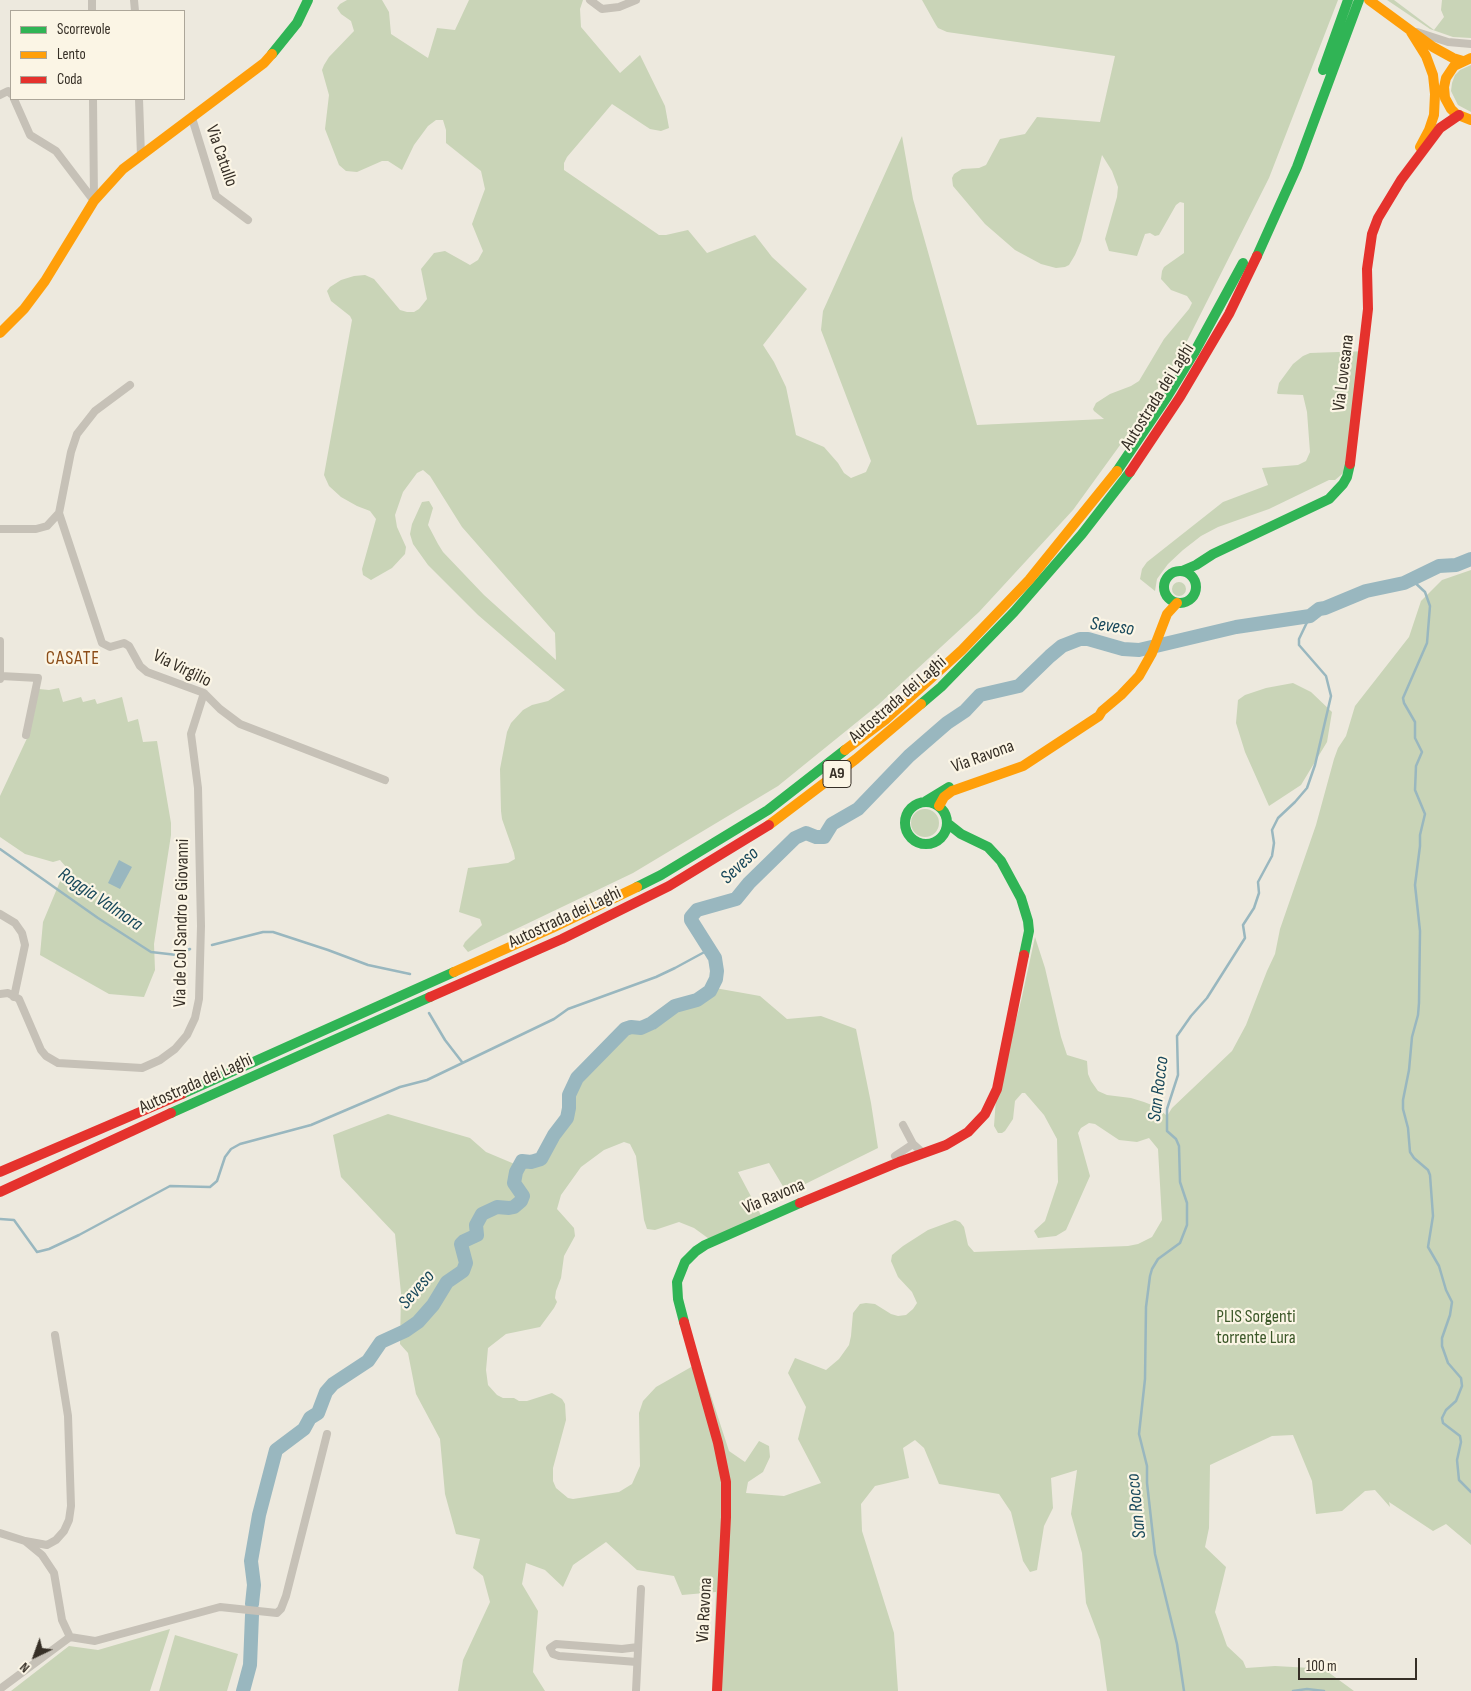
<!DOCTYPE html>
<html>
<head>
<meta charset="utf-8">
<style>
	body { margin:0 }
	#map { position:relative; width:1471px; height:1691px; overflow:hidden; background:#ede9de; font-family:"Sofia Sans Condensed",sans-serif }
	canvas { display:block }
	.legend { position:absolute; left:10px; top:10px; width:175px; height:90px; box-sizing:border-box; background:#fbf5e5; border:1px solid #aca699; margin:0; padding:6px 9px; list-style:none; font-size:15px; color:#362f26 }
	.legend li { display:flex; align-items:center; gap:10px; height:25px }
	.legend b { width:25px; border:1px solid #aca699 }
	.north { position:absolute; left:10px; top:1631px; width:50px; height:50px; -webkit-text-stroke:4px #fbf5e5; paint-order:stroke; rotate:222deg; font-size:14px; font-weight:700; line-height:20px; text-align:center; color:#362f26 }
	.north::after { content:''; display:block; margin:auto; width:18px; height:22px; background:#362f26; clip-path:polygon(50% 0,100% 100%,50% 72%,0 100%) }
	.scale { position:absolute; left:1298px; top:1658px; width:119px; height:22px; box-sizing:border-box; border:2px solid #362f26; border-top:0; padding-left:6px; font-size:15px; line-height:18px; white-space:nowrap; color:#362f26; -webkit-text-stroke:4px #fbf5e5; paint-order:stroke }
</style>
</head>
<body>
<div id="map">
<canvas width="1471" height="1691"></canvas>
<ul class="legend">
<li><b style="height:6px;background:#30b455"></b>Scorrevole</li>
<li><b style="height:6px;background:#ff9f0a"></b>Lento</li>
<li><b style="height:6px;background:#e5322d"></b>Coda</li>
</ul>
<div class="north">N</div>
<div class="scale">100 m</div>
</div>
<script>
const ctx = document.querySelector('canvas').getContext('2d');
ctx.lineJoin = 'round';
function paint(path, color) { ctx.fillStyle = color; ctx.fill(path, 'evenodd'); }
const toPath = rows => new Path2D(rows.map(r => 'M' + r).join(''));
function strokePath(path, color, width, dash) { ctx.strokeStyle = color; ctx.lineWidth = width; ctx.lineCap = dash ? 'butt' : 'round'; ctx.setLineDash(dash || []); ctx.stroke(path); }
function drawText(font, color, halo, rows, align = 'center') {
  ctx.font = font + ' "Sofia Sans Condensed",sans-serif'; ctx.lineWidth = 4.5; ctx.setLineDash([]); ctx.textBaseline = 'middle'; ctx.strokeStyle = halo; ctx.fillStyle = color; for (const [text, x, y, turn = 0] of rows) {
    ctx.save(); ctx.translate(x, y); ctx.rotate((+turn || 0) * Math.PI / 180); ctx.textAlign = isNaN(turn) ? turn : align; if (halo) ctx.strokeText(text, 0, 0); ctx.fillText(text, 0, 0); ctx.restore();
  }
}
paint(toPath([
	[347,0,382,0,389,12,391,34,428,58,437,28,455,30,469,0,583,0,580,9,581,27,620,73,640,55,665,106,669,128,661,131,650,129,612,104,567,157,564,163,564,170,659,235,666,235,688,230,707,253,755,235,772,257,807,289,763,345,774,362,786,387,796,435,824,447,838,463,844,473,851,478,866,472,871,461,821,330,823,311,902,136,913,199,977,425,1104,419,1094,411,1093,409,1096,403,1110,394,1131,386,1139,381,1164,339,1189,309,1192,303,1187,296,1171,290,1161,279,1162,271,1164,267,1184,253,1184,203,1180,202,1176,205,1159,235,1155,236,1150,233,1145,234,1137,256,1109,251,1105,239,1117,197,1118,187,1112,171,1102,155,1081,241,1075,255,1069,265,1065,267,1056,268,1041,264,1015,250,985,224,953,186,952,178,954,174,962,169,979,168,986,165,1000,139,1025,134,1037,117,1100,122,1115,56,947,32,938,28,936,25,922,0,1338,0,1269,178,1179,357,1123,441,1073,510,979,612,878,705,778,786,633,873,468,952,463,946,465,942,482,925,480,919,459,912,468,868,508,863,515,859,514,853,502,819,501,811,500,769,507,732,511,723,523,710,532,705,548,701,565,690,478,615,428,565,413,544,410,534,412,524,422,502,429,501,433,508,428,525,438,544,443,552,484,595,556,660,555,633,462,527,430,476,423,470,417,473,403,492,395,515,397,527,406,547,405,554,392,568,371,580,363,575,362,569,376,519,370,511,357,506,341,497,329,486,324,475,352,320,350,316,331,301,327,291,330,287,341,280,354,276,365,275,374,279,400,310,407,312,414,312,419,309,427,299,421,269,434,253,445,251,470,265,478,260,483,251,472,224,485,189,481,171,446,143,446,130,443,120,436,120,428,126,414,145,402,170,388,161,382,161,357,172,346,171,339,165,325,129,329,95,322,70,324,65,329,57,354,31,351,21,341,14,337,8,340,4],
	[1387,0,1394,0,1434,30,1444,17,1441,10,1442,0,1471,0,1471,38,1453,37,1430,29],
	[1471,65,1471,112,1458,105,1451,91,1452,83,1455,75,1460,70],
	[1368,351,1347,467,1341,475,1335,480,1329,480,1269,509,1218,527,1201,536,1183,550,1168,564,1157,579,1155,591,1140,579,1142,569,1147,562,1223,502,1268,485,1262,468,1298,465,1306,461,1310,452,1307,412,1303,395,1278,394,1277,393,1279,383,1293,364,1303,356,1310,353],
	[1471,570,1471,1545,1446,1524,1433,1531,1389,1502,1390,1507,1375,1490,1365,1491,1342,1511,1316,1514,1312,1481,1293,1435,1272,1436,1210,1465,1209,1528,1205,1547,1226,1567,1215,1612,1227,1646,1243,1661,1246,1668,1275,1666,1311,1668,1328,1672,1354,1691,1107,1691,1100,1640,1086,1603,1082,1553,1071,1514,1077,1470,1051,1478,1053,1508,1044,1526,1037,1570,1030,1572,1023,1561,1011,1512,999,1494,939,1484,924,1448,915,1440,903,1448,909,1478,875,1486,861,1504,862,1531,894,1633,898,1691,712,1691,716,1592,682,1595,674,1576,637,1570,606,1542,573,1565,563,1587,545,1570,526,1563,522,1584,538,1611,533,1672,545,1691,458,1691,463,1660,490,1602,483,1576,473,1568,480,1539,456,1534,445,1494,440,1439,416,1394,408,1353,400,1344,401,1293,395,1234,341,1177,333,1135,388,1114,470,1138,486,1152,524,1168,545,1157,565,1131,579,1083,628,1031,705,998,715,988,760,996,787,1019,821,1016,856,1029,871,1103,878,1148,787,1193,769,1163,738,1172,763,1219,712,1241,694,1228,679,1222,655,1230,647,1229,644,1220,636,1156,630,1144,624,1142,604,1150,581,1167,561,1195,557,1209,574,1228,575,1236,564,1256,561,1278,556,1291,555,1298,557,1302,554,1308,540,1327,506,1334,488,1348,486,1370,488,1385,497,1395,503,1398,514,1398,519,1401,527,1401,552,1393,562,1399,565,1404,566,1420,553,1468,553,1481,556,1488,568,1498,573,1499,619,1492,632,1484,640,1466,639,1413,643,1401,656,1387,700,1362,729,1451,745,1462,759,1441,769,1446,770,1457,763,1472,748,1482,746,1493,784,1496,821,1483,798,1439,806,1407,788,1373,795,1358,826,1370,839,1359,849,1345,851,1336,853,1313,860,1304,866,1303,875,1304,891,1314,898,1316,906,1315,913,1309,917,1303,912,1292,898,1277,891,1261,892,1255,903,1246,928,1230,955,1220,960,1222,964,1227,968,1245,974,1252,1128,1246,1138,1244,1152,1237,1162,1220,1158,1149,1149,1138,1137,1142,1119,1140,1095,1124,1089,1123,1081,1128,1078,1133,1090,1176,1066,1230,1056,1236,1038,1238,1034,1231,1045,1221,1058,1182,1057,1139,1044,1115,1025,1093,1022,1093,1015,1101,1013,1119,1005,1131,1002,1133,998,1133,994,1126,996,1098,1021,1001,1035,937,1045,968,1061,1037,1067,1055,1087,1061,1088,1074,1091,1081,1098,1091,1107,1095,1131,1098,1144,1102,1157,1107,1167,1116,1172,1108,1232,1051,1246,1025,1267,971,1275,954,1280,929,1316,825,1334,759,1338,748,1346,736,1355,706,1409,637,1421,601,1442,580],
	'1172 589a7 7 0 1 1 14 0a7 7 0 1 1-14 0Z',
	[1293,683,1311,692,1332,712,1327,742,1301,785,1269,806,1245,752,1236,723,1238,700,1245,695,1266,688],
	[59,688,63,702,81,697,83,702,95,699,97,704,122,697,128,722,138,719,143,742,157,741,171,823,171,835,154,944,155,970,144,997,109,994,40,955,43,922,66,867,60,860,53,862,25,854,0,837,0,796,29,734,39,689,49,690],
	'911 823a14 14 0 1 1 28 0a14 14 0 1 1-28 0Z',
	[170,1629,150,1691,11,1691,69,1646,98,1650],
	[175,1635,238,1654,227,1691,159,1691]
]), '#c9d4b7');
paint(toPath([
	[119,860,132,867,120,889,108,883]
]), '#99b7bf');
strokePath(toPath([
	[1411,579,1425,592,1430,606,1427,643,1403,698,1404,703,1415,722,1415,738,1422,752,1416,766,1415,790,1425,814,1420,835,1420,846,1415,885,1420,931,1419,1003,1418,1015,1412,1037,1409,1070,1403,1100,1403,1109,1408,1128,1410,1152,1414,1158,1428,1170,1430,1175,1433,1216,1428,1247,1439,1266,1446,1290,1452,1302,1450,1315,1442,1338,1442,1346,1448,1363,1461,1378,1462,1386,1456,1401,1446,1410,1442,1418,1443,1423,1460,1436,1461,1442,1457,1460,1459,1480,1471,1492],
	[0,849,98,918,151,952,177,955,190,949],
	[212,945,263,932,273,932,328,950,368,965,410,974],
	[429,1013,445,1040,462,1062],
	[0,1219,14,1220,37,1252,49,1249,79,1235,170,1186,210,1187,217,1181,225,1157,231,1149,240,1144,311,1125,400,1087,427,1080,554,1019,568,1009,656,977,675,968,710,949],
	[1184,1691,1177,1644,1155,1554,1147,1483,1147,1466,1139,1434,1145,1379,1146,1307,1150,1276,1152,1269,1158,1259,1180,1243,1187,1225,1187,1203,1180,1182,1179,1146,1176,1139,1167,1131,1167,1109,1178,1075,1177,1036,1191,1016,1207,998,1245,938,1243,925,1254,908,1259,893,1258,882,1272,856,1274,843,1272,830,1278,818,1295,802,1307,788,1315,765,1331,696,1326,676,1299,645,1299,639,1310,616],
	[1293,1691,1307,1689,1324,1691]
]), '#99b7bf', 2.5);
strokePath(toPath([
	[252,1604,254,1585,251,1561,259,1515,276,1450,304,1429,310,1418,318,1413,326,1392,333,1384,368,1361,381,1342,405,1331,418,1322,433,1305,447,1282,463,1271,466,1263,461,1244,464,1241,477,1235,476,1225,482,1214,497,1207,509,1208,514,1207,521,1201,523,1196,514,1183,516,1172,522,1161,531,1162,541,1159,554,1135,567,1118,569,1108,569,1095,577,1078,625,1029,631,1027,641,1028,652,1023,675,1006,697,1000,710,991,716,979,717,971,715,958,691,920,691,917,697,910,736,899,749,883,795,838,806,833,816,837,824,837,832,824,858,809,909,756,947,723,965,711,980,695,1019,686,1050,656,1062,646,1080,639,1088,639,1123,649,1139,650,1236,627,1310,616,1319,609,1325,608,1366,591,1404,583,1439,566,1456,565,1471,559],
	[243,1691,250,1665,252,1615]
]), '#99b7bf', 14);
strokePath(toPath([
	[92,0,92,11],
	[134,0,135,11],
	[590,0,602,9,619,7,636,0],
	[1417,32,1448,42,1471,44],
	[0,95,8,91,11,94],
	[14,99,30,135,56,151,94,201],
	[93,99,94,201],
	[139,99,141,156],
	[192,118,216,196,248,220],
	[59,513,71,452,77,434,95,411,130,385],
	[0,529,36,529,47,526,59,513,102,643,110,647,124,643,129,646,140,666,147,672,204,693,220,709,240,724,385,780],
	[0,641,0,679],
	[1,676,38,678,26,735],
	[0,914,15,923,22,933,25,945,14,997],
	[0,994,8,993,19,999,41,1050,46,1056,58,1063,142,1068,160,1060,175,1049,187,1035,195,1018,199,999,201,926,198,788,191,734,204,693],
	[903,1125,913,1144,923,1153],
	[895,1156,913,1144],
	[0,1533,25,1541,42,1555,54,1573,62,1620,70,1637],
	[25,1541,47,1545,56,1540,64,1531,69,1520,71,1506,68,1416,55,1335],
	[70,1637,95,1641,220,1607,277,1613,281,1609,286,1596,327,1434],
	[637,1662,559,1656,553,1654,550,1648,556,1644,622,1649,638,1647],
	[0,1689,70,1637],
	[636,1691,641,1589]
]), '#c6c1b7', 8);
strokePath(toPath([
	[272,54,297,23,308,0],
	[1323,70,1348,0],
	[1257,256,1297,167,1359,0],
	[1117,471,1167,397,1194,353,1243,263],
	'1164 587a16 16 0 1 1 32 0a16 16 0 1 1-32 0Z',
	[1182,571,1196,565,1213,554,1329,499,1343,484,1347,477,1350,464],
	[921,704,941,687,1014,612,1082,534,1130,472],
	[926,801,949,787],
	'905 823a21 21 0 1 1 42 0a21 21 0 1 1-42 0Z',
	[947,823,961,834,988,847,1001,861,1021,898,1028,921,1029,931,1024,955],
	[637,887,661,875,768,810,845,750],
	[182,1094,454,972],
	[171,1113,430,997],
	[684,1322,678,1299,677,1282,685,1262,696,1251,705,1245,800,1203]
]), '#30b455', 10);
strokePath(toPath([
	[1369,0,1433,47,1453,58,1463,61],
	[1411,32,1426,56,1433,75,1435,94,1434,115,1429,130,1420,147],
	[1471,58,1454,66,1446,78,1444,87,1445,98,1451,109,1456,114,1471,120],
	[0,333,24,309,45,281,94,201,123,169,264,63,272,54],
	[845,750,885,720,962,650,1029,580,1117,471],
	[939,806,944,797,952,791,1023,766,1099,716,1102,711,1121,695,1139,676,1152,653,1167,614,1177,603],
	[769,825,856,759,921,704],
	[454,972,552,928,637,887]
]), '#ff9f0a', 10);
strokePath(toPath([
	[1350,464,1368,309,1367,269,1372,234,1378,218,1401,180,1440,128,1459,115],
	[1130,472,1180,397,1229,314,1257,256],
	[430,997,562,939,669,886,769,825],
	[0,1172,182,1094],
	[0,1192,171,1113],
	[800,1203,899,1162,946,1145,968,1132,985,1114,997,1089,1024,955],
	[684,1322,718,1443,726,1482,726,1517,717,1691]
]), '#e5322d', 10);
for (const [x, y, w] of [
	[837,774,28]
]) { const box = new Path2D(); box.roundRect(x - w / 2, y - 13.5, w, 27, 4); ctx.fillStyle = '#fbf5e5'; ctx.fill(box); strokePath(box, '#362f26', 1); }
drawText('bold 16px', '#362f26', null, [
	["A9",837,774]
]);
drawText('18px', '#362f26', '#fbf5e5', [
	["Via Catullo",221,156,71],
	["Via Lovesana",1344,373,-83],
	["Autostrada dei Laghi",1158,397,-58],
	["Via Virgilio",182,669,26],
	["Autostrada dei Laghi",898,700,-41],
	["Via Ravona",983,757,-20],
	["Autostrada dei Laghi",565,918,-25],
	["Via de Col Sandro e Giovanni",182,923,-89],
	["Autostrada dei Laghi",196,1084,-24],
	["Via Ravona",774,1197,-23],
	["Via Ravona",705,1610,-87]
]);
drawText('18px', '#3b5728', '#fbf5e5', [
	["PLIS Sorgenti",1256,1317],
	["torrente Lura",1256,1338]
]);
drawText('italic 19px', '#18485b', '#fbf5e5', [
	["Seveso",1112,627,8],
	["Seveso",740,866,-43],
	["Roggia Valmora",100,900,34],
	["San Rocco",1159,1089,-83],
	["Seveso",417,1290,-49],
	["San Rocco",1137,1506,-96]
]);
ctx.letterSpacing = '1px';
drawText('19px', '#8c4d18', '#fbf5e5', [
	["CASATE",73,659]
]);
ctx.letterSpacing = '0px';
</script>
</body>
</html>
